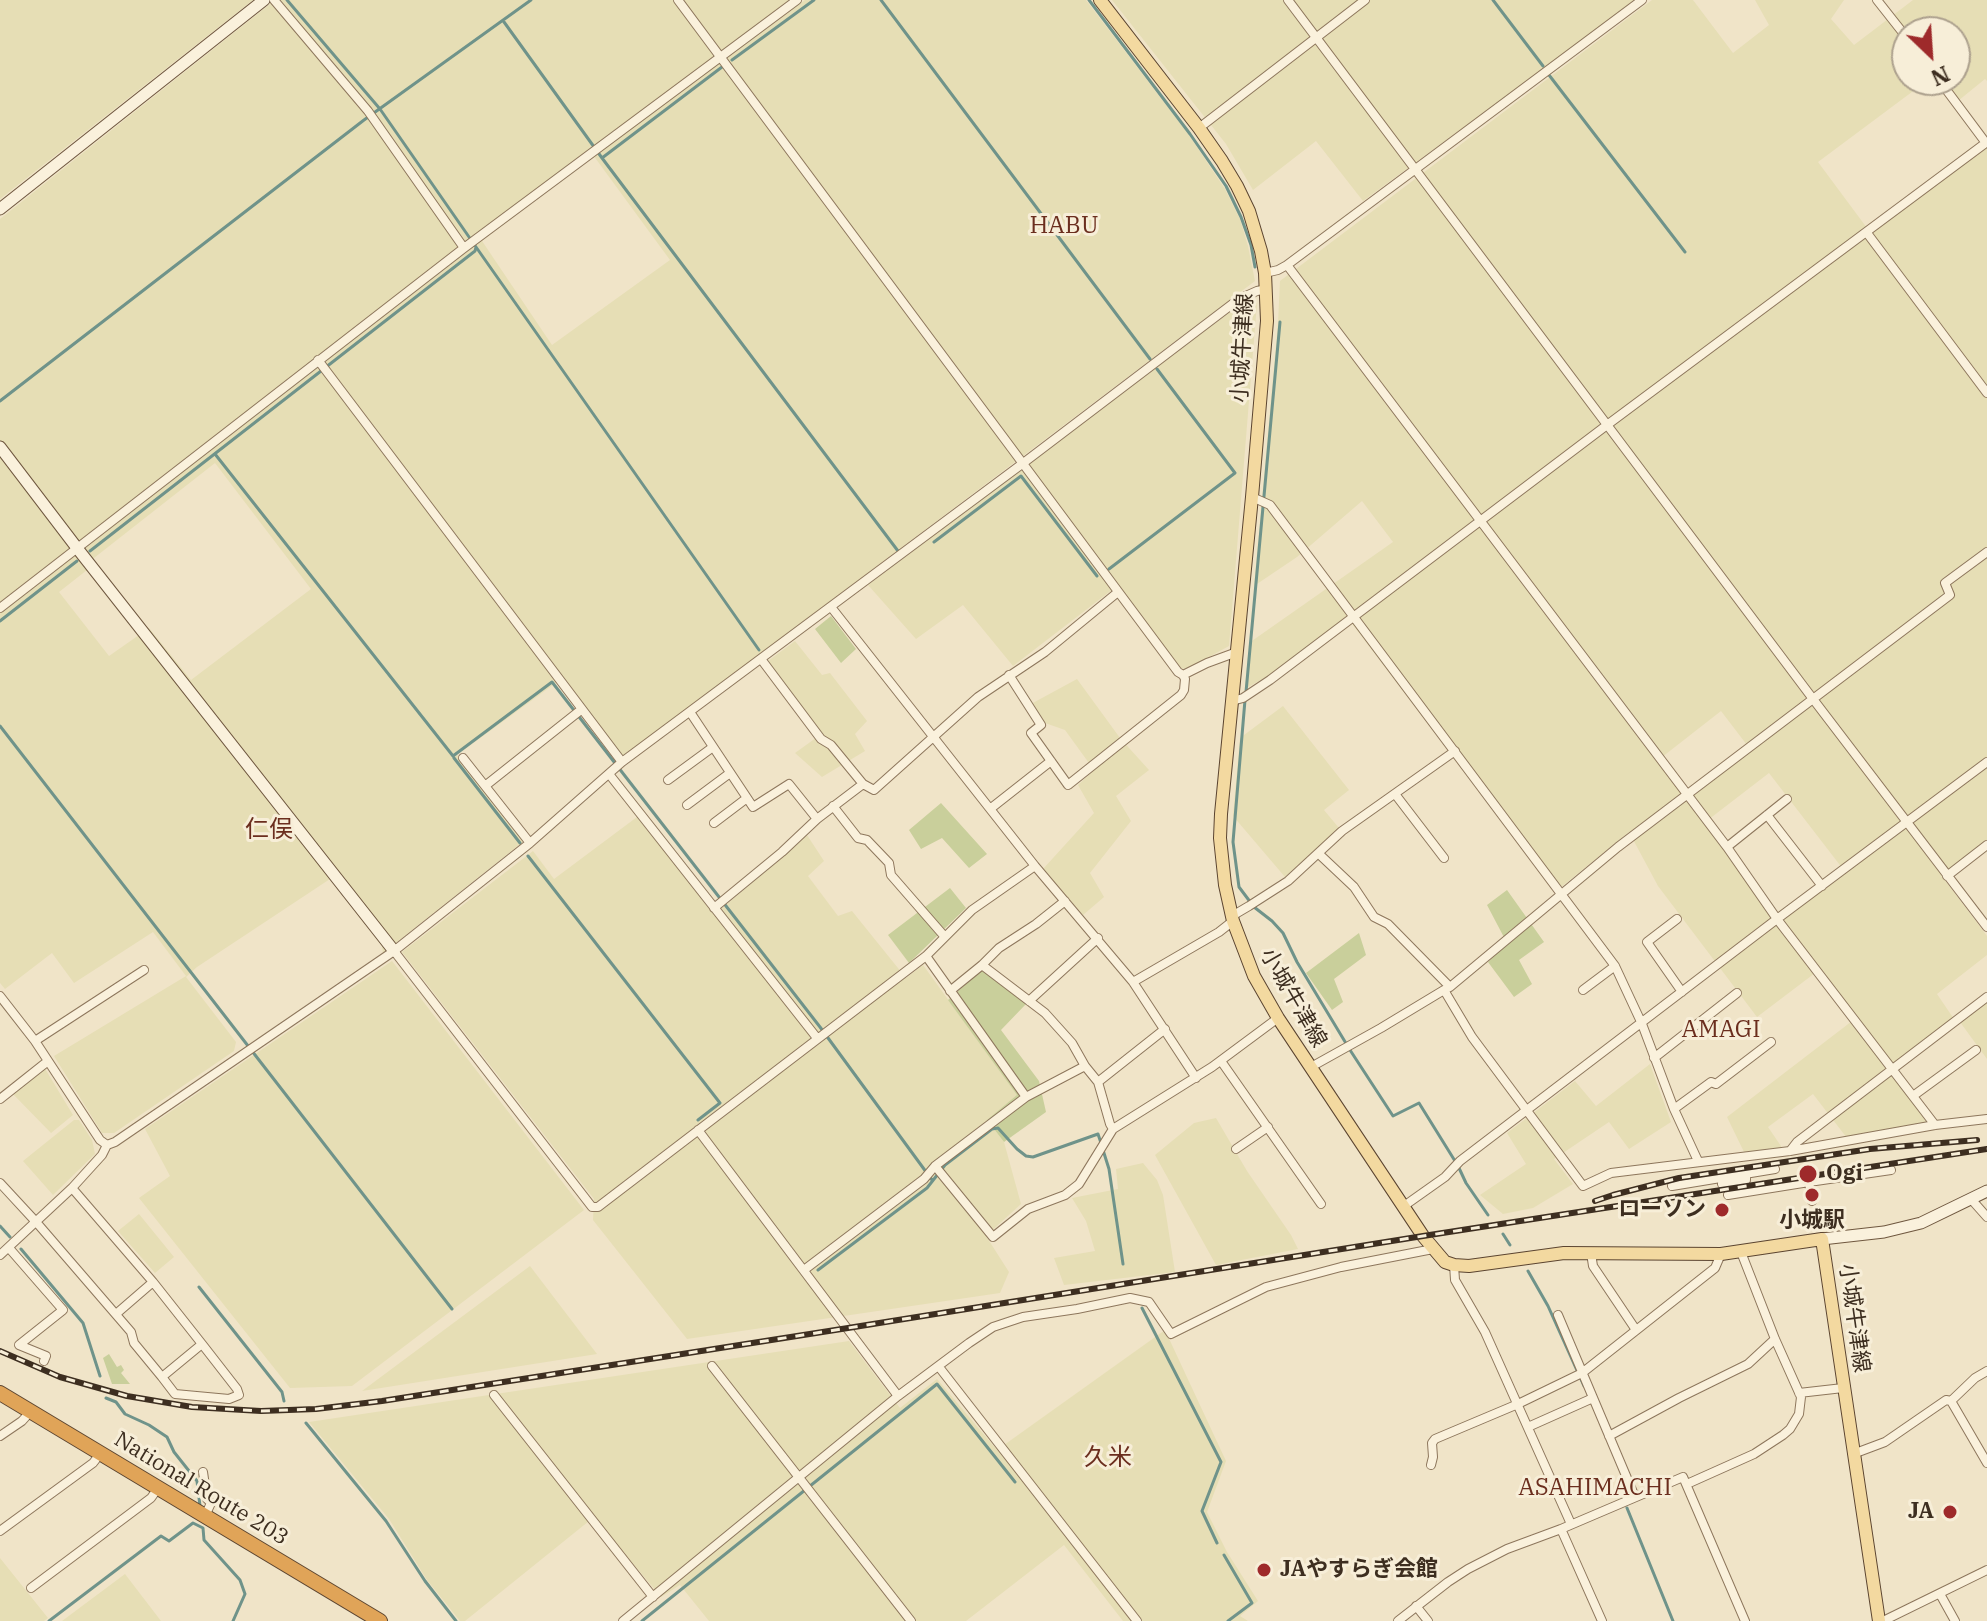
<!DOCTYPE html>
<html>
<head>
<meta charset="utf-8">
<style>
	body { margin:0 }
	#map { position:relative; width:1987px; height:1621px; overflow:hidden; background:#f0e4c8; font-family:"IBM Plex Serif",serif }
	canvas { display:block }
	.north { position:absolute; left:1891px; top:16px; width:80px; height:80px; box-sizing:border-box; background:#f7eed8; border:2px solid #ada18e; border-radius:50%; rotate:155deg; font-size:22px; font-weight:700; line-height:32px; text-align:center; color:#3d2e20 }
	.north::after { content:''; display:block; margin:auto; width:28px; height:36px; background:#9e2a2b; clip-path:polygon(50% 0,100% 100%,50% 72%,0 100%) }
</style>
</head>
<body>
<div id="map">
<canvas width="1987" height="1621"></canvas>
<div class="north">N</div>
</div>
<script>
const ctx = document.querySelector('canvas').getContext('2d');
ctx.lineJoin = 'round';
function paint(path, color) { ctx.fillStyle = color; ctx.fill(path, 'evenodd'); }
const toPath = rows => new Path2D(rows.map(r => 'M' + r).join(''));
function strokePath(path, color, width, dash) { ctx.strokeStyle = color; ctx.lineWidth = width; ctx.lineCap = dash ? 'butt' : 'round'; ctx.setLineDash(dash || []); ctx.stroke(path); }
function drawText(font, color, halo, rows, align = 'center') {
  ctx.font = font + ' "IBM Plex Serif","Noto Sans JP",serif'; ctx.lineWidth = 6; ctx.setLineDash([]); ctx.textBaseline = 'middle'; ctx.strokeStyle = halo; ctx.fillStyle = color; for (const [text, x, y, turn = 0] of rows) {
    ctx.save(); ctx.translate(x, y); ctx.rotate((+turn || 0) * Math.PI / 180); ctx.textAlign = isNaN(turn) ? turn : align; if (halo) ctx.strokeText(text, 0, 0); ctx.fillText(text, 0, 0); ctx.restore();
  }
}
paint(toPath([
	[0,0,253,0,0,199],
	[275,0,791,0,594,155,805,0,1086,0,1189,135,1225,189,1240,219,1248,246,1255,281,617,762,557,682,457,755,524,841,383,953,382,946,330,879,197,967,186,977,236,1042,234,1051,114,1133,102,1133,54,1056,186,976,153,932,74,983,52,953,5,989,0,983,0,219],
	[593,155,670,260,552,345,482,241],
	[215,463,311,589,191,680,149,628,109,656,59,592,87,570,94,558],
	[1112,0,1637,0,1363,201,1316,141,1253,190,1226,144],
	[1652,0,1693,0,1733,53,1769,25,1755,0,1844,0,1831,19,1854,45,1913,0,1987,0,1987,81,1985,79,1953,105,1934,80,1955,80,1955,32,1907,32,1907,80,1928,80,1818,162,1867,228,1987,146,1987,840,1941,875,1987,936,1987,955,1937,994,1954,1019,1889,1068,1930,1123,1847,1138,1813,1094,1768,1127,1783,1149,1744,1152,1727,1117,1856,1018,1819,970,1757,1017,1658,886,1629,832,1555,892,1347,617,1271,674,1245,689,1249,643,1393,542,1362,501,1297,557,1254,586,1278,323,1280,281],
	[1721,711,1747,745,1681,793,1657,761],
	[1769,773,1846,873,1777,923,1704,823],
	[1242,303,1257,303,1229,646,1187,669,1179,668,1117,586,1013,666,963,605,916,639,868,585],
	[795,641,822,675,830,673,867,721,855,734,865,751,822,777,795,753,820,735,768,661],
	[1077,679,1120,738,1149,770,1116,796,1131,821,1090,873,1104,897,1083,915,1043,869,1094,813,1078,785,1094,770,1065,730,1045,723,1031,704],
	[1283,706,1349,790,1324,810,1339,828,1285,877,1233,816,1240,738],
	[637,817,715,914,784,856,807,835,824,861,808,876,838,916,852,911,906,978,923,965,1018,1096,987,1120,1004,1142,1021,1204,986,1236,1009,1272,1000,1293,687,1339,593,1220,594,1199,402,952,533,851,554,879],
	[392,961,584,1210,352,1386,290,1388,139,1198,170,1176,145,1129],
	[1987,1001,1987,1059,1960,1022],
	[1650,1064,1671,1122,1629,1149,1609,1122,1554,1159,1573,1184,1533,1208,1503,1214,1480,1195,1526,1164,1507,1133,1575,1081,1596,1106],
	[44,1067,73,1115,51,1133,12,1093],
	[1216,1118,1247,1171,1291,1235,1298,1249,1216,1265,1155,1155,1194,1123],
	[74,1120,79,1120,92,1140,95,1154,53,1195,23,1161],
	[1143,1163,1157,1180,1163,1195,1175,1272,1064,1285,1054,1258,1095,1251,1086,1221,1072,1198,1118,1189,1116,1169],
	[139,1214,174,1257,155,1273,118,1231],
	[530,1266,597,1354,362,1391],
	[1165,1330,1226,1461,1207,1512,1227,1552,1258,1601,1240,1616,1248,1621,1123,1621,1064,1545,966,1621,709,1621,680,1585,661,1597,594,1517,465,1621,460,1621,427,1580,389,1519,309,1422,849,1341,900,1408,937,1379,997,1450],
	[0,1558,48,1618,44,1621,0,1621],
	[125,1574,161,1621,62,1621]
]), '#e6deb5');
paint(toPath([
	[831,616,856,649,841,663,815,629],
	[941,803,987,854,969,868,942,838,921,849,909,830],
	[950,888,966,908,909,963,888,935],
	[1507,890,1544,942,1519,960,1532,984,1514,997,1488,962,1507,943,1487,905],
	[1359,933,1366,955,1334,979,1343,1002,1332,1010,1306,973],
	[983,969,1026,1004,1001,1030,1039,1081,1046,1112,1004,1142,987,1120,1017,1095,948,1000],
	[109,1354,117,1367,121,1365,124,1370,121,1373,130,1384,112,1384,103,1358]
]), '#c9cf9b');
strokePath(toPath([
	[881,0,1150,359],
	[1089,0,1190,134,1226,186,1241,217,1251,245,1255,267],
	[1493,0,1543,66],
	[504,22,602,158,898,551],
	[732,60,814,0],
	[1549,75,1685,252],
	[602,158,722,67],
	[476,247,759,650],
	[0,401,364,120,531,0],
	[215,454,453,756,552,682,820,1027,932,1180],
	[934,542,1021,476,1097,576],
	[90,551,475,251,476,247,380,109,287,0],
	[1109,569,1235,473,1157,369],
	[0,621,77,561],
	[1246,692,1280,322],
	[1245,700,1233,842,1239,887,1254,907,1272,921,1283,933,1297,962,1350,1050,1393,1116,1419,1103,1455,1161],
	[0,726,452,1309],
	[454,758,520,843],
	[528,856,720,1103,698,1120],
	[1103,1150,1109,1169,1123,1264],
	[1459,1168,1466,1183,1488,1215],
	[0,1226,10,1237],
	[1503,1234,1510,1245],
	[21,1249,83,1323,100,1376],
	[818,1270,927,1188,945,1165,992,1129,998,1128,1017,1149,1026,1156,1033,1157,1098,1134,1101,1143],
	[1528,1271,1548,1306,1584,1386],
	[199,1287,282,1392,284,1401],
	[1142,1308,1221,1462,1202,1511,1217,1543],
	[106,1398,116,1402,125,1414,149,1425,167,1437,174,1452,197,1481,200,1506],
	[306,1423,386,1521,425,1581,456,1621],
	[1627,1508,1673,1621],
	[1224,1555,1252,1603,1228,1621],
	[49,1621,161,1536,169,1541,193,1523,203,1528,204,1540,240,1580,245,1594,233,1621],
	[642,1621,937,1384,1015,1482]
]), '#6f938a', 3);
const street = toPath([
	[274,0,368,111,464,248],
	[678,0,1178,672,1183,675,1207,663,1237,652],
	[1288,0,1813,699,1987,927],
	[1877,0,1907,38],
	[1939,80,1986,143],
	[1199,128,1365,0],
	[1867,233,1987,393],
	[1287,265,1727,847,1777,919,1935,1125],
	[1265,273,1278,270,1287,265,1642,0],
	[318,360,622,762],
	[1252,497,1270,505,1615,966,1642,1024,1674,1109,1698,1161],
	[831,607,1035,866,1133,982,1219,932,1233,921],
	[0,608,464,248,797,0],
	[761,659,821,739,831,745,863,784,874,790,978,697,1045,652,1118,592],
	[1009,675,1041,725,1031,733,1068,785,1181,695,1184,690,1185,679,1183,675],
	[1232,701,1243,698,1270,680,1607,425,1987,142],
	[690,712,753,807,789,784,817,819,863,784],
	[463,758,530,843],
	[609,774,817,1038],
	[668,780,713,747],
	[485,786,582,709],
	[1395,794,1444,858],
	[687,805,730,773],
	[833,806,858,838,867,840,889,863,891,875,945,937],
	[990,809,1051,761],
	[1767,815,1822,886],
	[714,823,747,798],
	[1727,847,1787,799],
	[1319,854,1354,887,1374,917,1388,924,1450,987,1444,990,1472,1037,1583,1186,1611,1173,1790,1151,1935,1125,1987,1119],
	[1947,876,1987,845],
	[714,908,782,852,817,819],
	[1232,916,1249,906,1288,881,1342,831,1455,751],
	[1677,919,1647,942,1682,992],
	[394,951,592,1207,598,1207,926,956,972,910,1035,866],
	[982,965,1045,1013,1072,1043,1085,1066,1098,1082,1110,1124,1113,1129],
	[1133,982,1196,1078],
	[1450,987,1618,847,1950,595,1945,583,1987,552],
	[1583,990,1615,966],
	[950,991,982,965,999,948,1036,924,1065,901],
	[0,996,35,1041,100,1140,107,1145],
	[1029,1001,1098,938],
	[35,1041,144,970],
	[1654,1058,1737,993],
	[1221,1061,1321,1204],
	[1311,1067,1381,1028,1444,990],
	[1098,1082,1165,1029],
	[1913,1096,1976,1050],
	[1026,1097,1085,1066],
	[0,1099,48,1061],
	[1674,1109,1711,1082,1716,1084,1771,1042],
	[698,1130,898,1396],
	[1236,1149,1268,1127],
	[1790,1151,1797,1142,1987,997],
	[935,1166,993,1237,1028,1209,1065,1195,1079,1184,1113,1129,1212,1067,1278,1018],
	[1809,1182,1891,1170],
	[0,1183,37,1223,131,1332,134,1343,162,1377,202,1344,153,1282,72,1188],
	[1722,1184,1746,1180,1746,1177,1738,1178],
	[1672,1186,1775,1169],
	[1728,1195,1809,1182,1812,1201],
	[1971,1199,1987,1217],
	[1404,1206,1445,1177,1460,1161,1777,919,1987,762],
	[9,1248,63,1310,19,1345,46,1356,44,1361],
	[1591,1253,1593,1266,1636,1330],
	[0,1255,72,1188,102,1155,107,1145,115,1142,394,951,530,843,622,762,1022,464,1239,299,1257,291,1267,289],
	[1454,1265,1455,1280,1485,1332,1571,1524],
	[804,1270,924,1179,935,1166,1026,1097,926,956],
	[116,1314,153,1282],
	[1558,1315,1635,1497],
	[712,1366,911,1621],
	[939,1367,1137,1621],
	[162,1377,175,1394,229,1399,239,1395,237,1389,202,1344],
	[1799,1393,1843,1388],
	[494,1395,653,1597],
	[1951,1401,1987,1463],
	[1528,1427,1593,1398],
	[0,1436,22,1421,31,1411],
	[1609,1436,1679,1398,1748,1364,1775,1339],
	[1853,1454,1885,1442,1946,1400,1951,1401,1975,1378,1987,1371],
	[1431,1465,1433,1457,1432,1443,1435,1439,1518,1404,1582,1373,1715,1268,1721,1254],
	[203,1472,207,1499,211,1503,205,1516],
	[1687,1484,1754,1454,1783,1435,1790,1429,1799,1414,1801,1397,1775,1339,1741,1252],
	[1561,1529,1602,1621],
	[0,1531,93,1463,100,1454],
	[31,1588,151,1498,158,1488],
	[1940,1594,1955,1621],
	[1416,1606,1428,1621],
	[623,1621,898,1396,969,1343,993,1327,1023,1317,1077,1309,1130,1298,1149,1302,1171,1334,1266,1287,1341,1267,1433,1249],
	[1398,1621,1448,1582,1468,1569,1507,1549,1561,1529,1683,1477,1745,1621],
	[1883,1621,1987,1570]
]);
const secondary = toPath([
	[0,209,264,0],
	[0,447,77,548,394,951],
	[1822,1239,1884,1232,1921,1223,1987,1191]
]);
const primary = toPath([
	[1100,0,1199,128,1222,161,1237,186,1249,211,1261,251,1265,273,1267,321,1252,497,1221,814,1220,838,1225,885,1233,921,1254,976,1278,1018,1423,1236,1445,1262,1454,1265,1469,1266,1564,1253,1721,1254,1822,1239,1879,1621]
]);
const highway = toPath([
	[0,1393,380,1621]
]);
strokePath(street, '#8d765c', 10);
strokePath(secondary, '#6f573f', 13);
strokePath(primary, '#5b4430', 14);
strokePath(highway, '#5b4430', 16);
strokePath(street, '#faf1dc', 8);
strokePath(secondary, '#faf1dc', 11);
strokePath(primary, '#f3d9a0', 12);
strokePath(highway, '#e0a458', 14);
const rail = toPath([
	[1595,1201,1613,1195,1679,1178,1870,1149,1977,1140],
	[0,1351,60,1377,127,1396,192,1407,261,1411,316,1409,382,1401,848,1328,1423,1236,1987,1149]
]);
strokePath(rail, '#3d2e20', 6);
strokePath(rail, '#f7eed8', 3, [9]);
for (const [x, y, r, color] of [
	[1808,1174,10,"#9e2a2b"],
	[1812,1195,8,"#9e2a2b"],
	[1722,1210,8,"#9e2a2b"],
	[1950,1512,8,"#9e2a2b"],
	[1264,1570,8,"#9e2a2b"]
]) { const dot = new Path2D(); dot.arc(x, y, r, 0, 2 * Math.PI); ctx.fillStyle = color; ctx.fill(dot); strokePath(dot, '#f7eed8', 3); }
drawText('22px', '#3d2e20', '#f7eed8', [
	["小城牛津線",1243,348,-87],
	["小城牛津線",1293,998,60],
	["小城牛津線",1854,1318,82],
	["National Route 203",201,1489,31]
]);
drawText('bold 22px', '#3d2e20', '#f7eed8', [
	["Ogi",1826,1174],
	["ローソン",1706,1210,"right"],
	["小城駅",1812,1221,"center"],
	["JA",1934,1512,"right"],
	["JAやすらぎ会館",1280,1570]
], 'left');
drawText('24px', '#6b2e1e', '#f7eed8', [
	["HABU",1064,226],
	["仁俣",269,830],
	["AMAGI",1721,1030],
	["久米",1108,1458],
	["ASAHIMACHI",1595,1488]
]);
</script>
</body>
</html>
